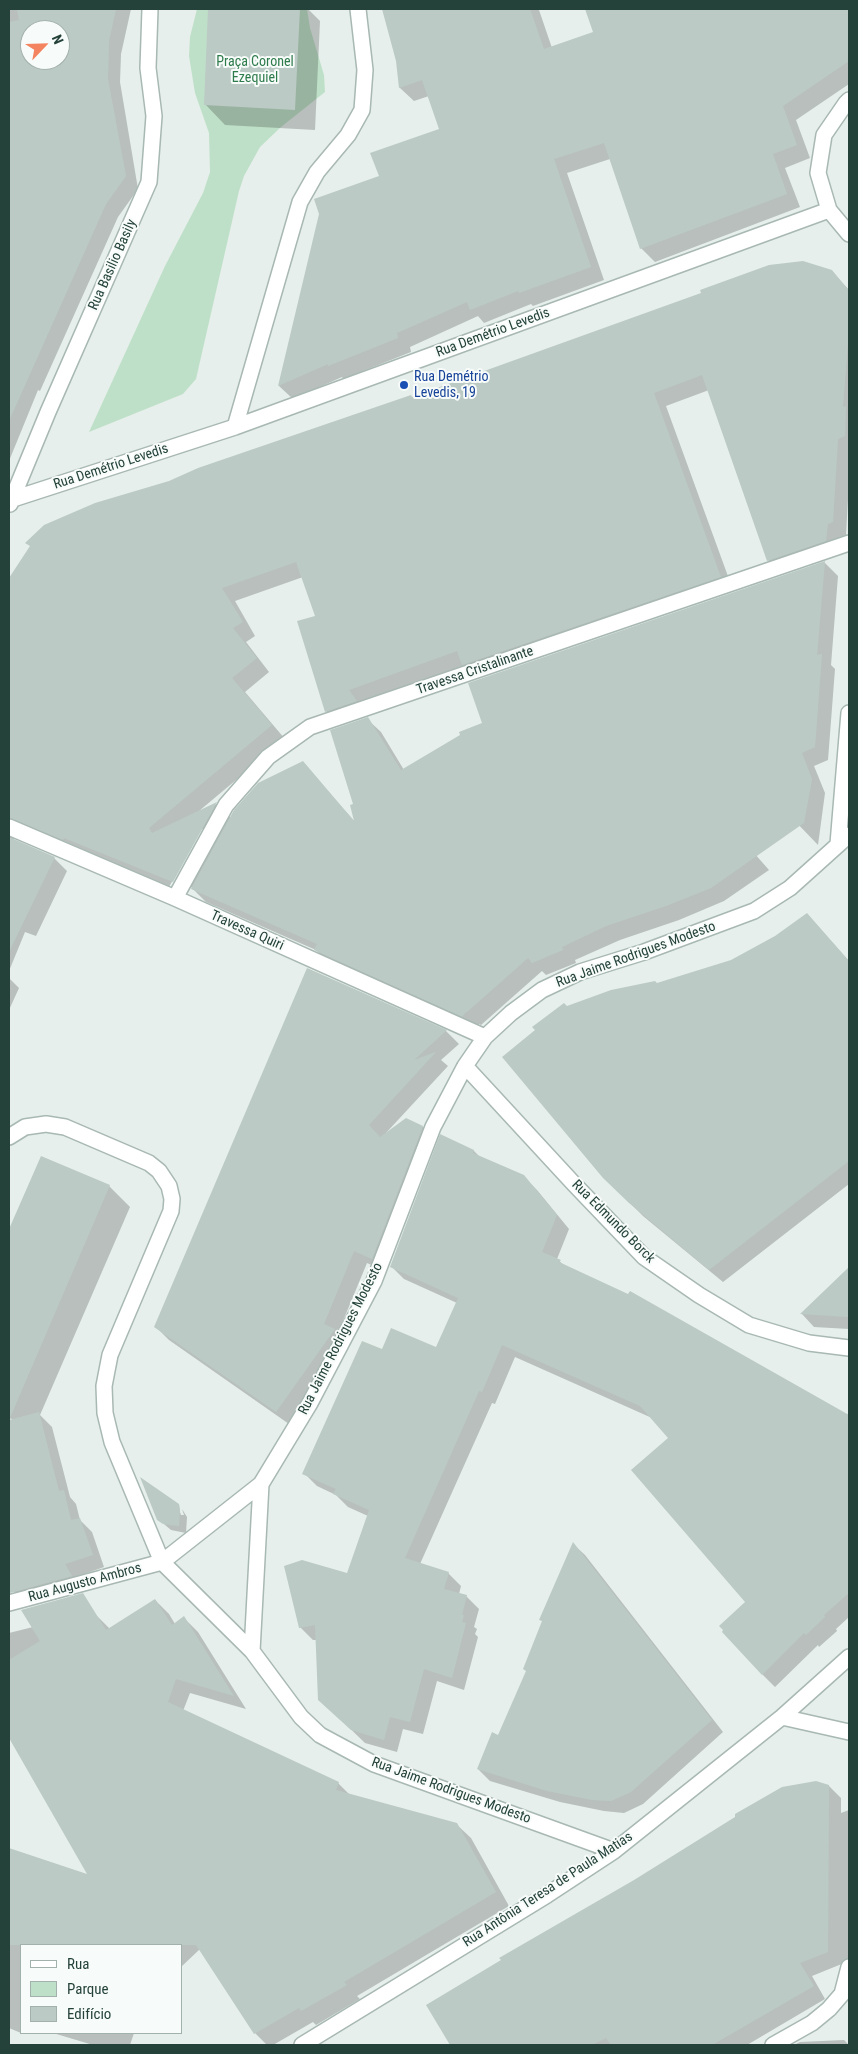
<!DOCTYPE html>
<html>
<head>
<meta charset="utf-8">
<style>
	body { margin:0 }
	#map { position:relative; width:858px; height:2054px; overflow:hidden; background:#e6efeb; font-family:"Roboto Condensed",sans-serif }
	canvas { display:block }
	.frame { position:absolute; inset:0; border:10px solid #24423a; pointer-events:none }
	.legend { position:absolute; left:20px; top:1944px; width:162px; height:90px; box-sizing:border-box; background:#f7fbf9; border:1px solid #a3b1ad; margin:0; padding:6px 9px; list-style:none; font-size:15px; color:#24423a }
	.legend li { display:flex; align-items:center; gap:10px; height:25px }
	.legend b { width:25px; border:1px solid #a3b1ad }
	.north { position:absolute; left:20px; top:20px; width:50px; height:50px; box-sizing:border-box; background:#f7fbf9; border:1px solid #a3b1ad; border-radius:50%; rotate:66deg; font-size:14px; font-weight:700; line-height:20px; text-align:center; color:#24423a }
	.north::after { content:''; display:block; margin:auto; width:18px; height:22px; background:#f4845f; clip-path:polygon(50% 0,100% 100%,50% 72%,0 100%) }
</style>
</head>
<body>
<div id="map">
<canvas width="858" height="2054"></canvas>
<div class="frame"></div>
<ul class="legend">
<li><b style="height:6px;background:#fff"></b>Rua</li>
<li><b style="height:14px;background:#bfe0c8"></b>Parque</li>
<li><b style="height:14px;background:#bbcac4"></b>Edifício</li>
</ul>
<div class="north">N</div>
</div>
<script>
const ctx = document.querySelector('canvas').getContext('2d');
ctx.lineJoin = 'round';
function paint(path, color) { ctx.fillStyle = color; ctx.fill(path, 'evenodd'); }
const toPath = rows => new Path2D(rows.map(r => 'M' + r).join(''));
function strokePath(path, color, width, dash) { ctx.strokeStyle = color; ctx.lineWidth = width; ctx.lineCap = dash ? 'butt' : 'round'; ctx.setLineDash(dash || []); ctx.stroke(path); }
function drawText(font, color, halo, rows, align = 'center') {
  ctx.font = font + ' "Roboto Condensed",sans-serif'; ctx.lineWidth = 4; ctx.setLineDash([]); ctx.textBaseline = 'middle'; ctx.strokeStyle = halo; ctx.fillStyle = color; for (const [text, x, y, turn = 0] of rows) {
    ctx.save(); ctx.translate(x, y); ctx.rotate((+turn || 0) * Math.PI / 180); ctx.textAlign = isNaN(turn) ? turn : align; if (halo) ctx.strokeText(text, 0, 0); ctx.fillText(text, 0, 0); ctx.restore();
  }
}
paint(toPath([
	[197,9,307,9,310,28,324,75,325,92,281,127,260,147,244,176,239,191,196,379,183,394,89,432,165,266,203,193,210,172,209,133,195,93,189,56,190,37]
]), '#bfe0c8');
paint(toPath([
	[9,9,131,9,121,54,120,82,138,189,118,217,40,391,38,390,9,461],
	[30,30,60,30,60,60,30,60],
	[209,9,308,9,320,21,315,130,225,125,205,104],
	[383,9,542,9,539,10,552,48,595,33,586,9,849,9,849,84,796,120,810,158,785,168,800,207,655,262,641,248,610,159,567,173,604,280,533,306,531,304,484,323,478,316,410,347,411,352,343,379,342,377,293,399,279,386,320,214,380,177,441,129,429,96,414,101,400,88,398,61],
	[832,271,849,290,849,481,846,535,840,537,839,554,782,574,768,560,709,390,666,406,733,590,476,678,464,666,362,704,339,725,326,711,317,617,303,577,235,601,255,636,246,642,269,672,245,692,285,739,199,811,217,804,231,818,303,763,356,823,354,804,367,719,381,732,404,770,484,723,825,563,838,576,831,665,835,669,828,760,814,766,825,793,818,845,793,819,754,853,769,870,724,901,679,920,620,940,575,960,576,963,546,975,542,971,481,1025,479,1024,476,1029,329,963,316,950,206,902,191,887,187,894,78,850,16,833,13,840,54,858,67,871,36,936,25,932,9,971,9,580,31,547,170,482,412,398],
	[201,829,204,829,171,888,169,887],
	[807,914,849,961,849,1184,723,1282,643,1216,604,1177,567,1007,657,984,732,961,776,937],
	[308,969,446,1031,459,1044,441,1060,448,1066,385,1134,406,1120,423,1127,435,1140,385,1271,367,1263,338,1333,347,1343,289,1424,169,1340,156,1327],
	[9,978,19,988,9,1010],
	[441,1136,474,1151,481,1158,523,1176,537,1190,569,1229,557,1259,566,1267,847,1415,849,1412,849,1617,836,1629,837,1631,819,1647,818,1645,775,1687,762,1674,746,1602,670,1438,652,1418,515,1357,495,1404,492,1403,420,1564,448,1573,461,1586,459,1594,466,1596,479,1609,474,1627,477,1629,475,1634,478,1637,464,1690,437,1681,423,1734,403,1729,397,1752,365,1743,333,1712,317,1640,313,1640,300,1627,348,1575,368,1516,348,1507,336,1495,317,1486,304,1473,383,1351,436,1348,457,1303,404,1279,391,1266],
	[42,1158,109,1186,130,1207,40,1415,52,1427,70,1497,76,1504,80,1520,92,1532,104,1567,76,1577,84,1589,65,1594,16,1593,9,1586,9,1422,15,1420,9,1418,9,1232],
	[849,1269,849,1329,814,1327,802,1314],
	[178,1506,181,1515,184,1515,182,1509,187,1517,186,1533,171,1530,158,1519],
	[573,1544,585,1555,723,1732,643,1804,624,1813,604,1811,560,1802,490,1781,478,1769,499,1737,527,1672],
	[155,1600,169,1614,175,1624,184,1618,198,1632,246,1709,190,1693,183,1711,338,1783,351,1796,456,1824,471,1838,509,1906,357,1996,360,1999,316,2025,313,2022,273,2045,267,2045,255,2033,200,1949,181,1967,181,1945,21,1945,21,2033,9,2028,9,1849,90,1876,9,1735,9,1633,93,1612,110,1629],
	[829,1786,841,1798,841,1813,849,1810,849,1961,812,1976,825,1999,747,2045,765,2045,451,2045,428,2006],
	[53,2033,134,2033,130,2045,93,2045],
	[844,2040,849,2045,794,2045,800,2042]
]), '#0003');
paint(toPath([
	[17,9,116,9,109,41,108,79,126,176,106,204,9,421,9,22,19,20],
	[30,30,60,30,60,60,30,60],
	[208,9,300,9,295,110,204,105],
	[382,9,530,9,544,49,593,32,585,9,849,9,849,61,783,106,797,145,773,154,787,194,640,249,604,143,554,159,591,267,519,293,518,291,470,310,467,302,397,333,398,338,328,366,328,364,278,386,319,214,314,199,379,176,370,153,439,129,422,80,399,88,396,61],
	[803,261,832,270,849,291,849,329,843,407,846,406,845,436,838,439,833,522,828,524,826,541,767,561,702,375,654,393,721,577,462,665,457,651,349,690,357,701,325,712,297,621,315,616,296,562,222,588,243,622,233,628,257,658,232,678,272,725,149,828,152,833,217,802,173,882,64,838,63,840,9,818,9,578,30,546,25,543,44,525,95,503,169,481,198,468,411,395,412,397,701,293,700,290,769,265],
	[825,561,817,655,822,654,815,747,802,753,812,779,804,823,711,888,666,906,606,926,562,947,563,950,532,963,528,958,467,1012,466,1012,462,1017,314,950,317,944,191,889,234,810,258,783,303,761,354,821,350,805,353,804,330,730,368,717,401,770,460,735,459,732,482,723,468,683],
	[9,837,55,857,9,952],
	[807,913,849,961,849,1161,709,1270,629,1203,603,1178,502,1057,535,1030,532,1027,564,1003,567,1006,611,990,655,981,657,983,731,960,775,936],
	[307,968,447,1030,414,1060,436,1052,369,1125,380,1137,406,1118,423,1126,372,1259,354,1251,324,1324,335,1329,276,1412,154,1327],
	[440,1134,474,1150,473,1153,524,1175,557,1215,542,1252,561,1260,559,1262,628,1294,630,1291,849,1415,849,1593,824,1615,825,1617,806,1635,804,1633,762,1675,722,1632,723,1630,719,1626,745,1602,631,1470,668,1438,640,1406,502,1345,482,1392,479,1391,405,1558,449,1572,444,1589,467,1595,462,1615,464,1615,462,1622,466,1623,452,1678,424,1669,410,1722,390,1717,384,1740,351,1730,318,1700,315,1625,299,1628,284,1566,302,1560,347,1573,369,1510,333,1494,336,1489,302,1474,362,1341,382,1349,391,1328,436,1347,458,1298,390,1267],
	[41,1156,110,1185,9,1420,9,1229],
	[849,1267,849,1317,800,1314],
	[39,1412,59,1491,64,1490,71,1520,80,1518,93,1555,65,1564,72,1576,10,1593,9,1590,9,1420],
	[140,1477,179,1504,180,1509,179,1526,163,1524,157,1520],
	[573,1542,712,1720,631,1792,611,1801,592,1800,547,1791,477,1769,492,1732,498,1735,526,1671,523,1669,542,1621,539,1620],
	[83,1593,106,1630,155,1599,172,1625,184,1616,234,1696,176,1679,168,1702,339,1782,336,1790,457,1823,496,1892,344,1982,347,1985,301,2011,299,2008,254,2034,196,1945,9,1945,9,1848,87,1874,9,1738,9,1660,40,1641,21,1610],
	[816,1781,829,1785,828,1952,800,1963,814,1986,712,2045,611,2045,606,2038,592,2045,450,2045,426,2005,501,1960,499,1958,634,1880,735,1817,735,1814,782,1787]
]), '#bbcac4');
const minor = toPath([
	[849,100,846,103,824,135,818,173,829,210,849,234],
	[235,427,300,202,317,172,348,135,362,110,365,70,358,9],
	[13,499,235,427,829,210],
	[10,504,48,412,149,182,154,116,148,68,150,9],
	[9,827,175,898,485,1037],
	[838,844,849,713],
	[175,898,226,805,268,757,310,727,849,543],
	[465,1066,574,1184,644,1257,699,1295,749,1325,809,1343,849,1348],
	[9,1137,25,1127,46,1124,65,1127,149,1163,159,1171,169,1186,172,1199,171,1211,110,1355,104,1386,105,1413,112,1442,162,1562,252,1651],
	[9,1603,162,1562,261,1484],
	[782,1717,849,1732],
	[614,1851,374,1764,320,1735,301,1717,252,1651,261,1484,310,1403,374,1281,433,1127,465,1066,485,1037,511,1013,542,990,580,972,644,952,754,911,790,888,849,835],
	[302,2045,547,1895,614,1851,782,1717,849,1657],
	[773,2045,812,2023,829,2009,842,1994,849,1967]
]);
strokePath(minor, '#a8b8b2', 18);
strokePath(minor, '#fff', 15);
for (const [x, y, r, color] of [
	[404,385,5,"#1a4fb4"]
]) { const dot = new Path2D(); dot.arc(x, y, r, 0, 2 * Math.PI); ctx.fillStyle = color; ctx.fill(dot); strokePath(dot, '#f7fbf9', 2); }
drawText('14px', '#2d7a4b', '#f7fbf9', [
	["Praça Coronel",255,62],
	["Ezequiel",255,78]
]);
drawText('14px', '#24423a', '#f7fbf9', [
	["Rua Basilio Basily",113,265,-66],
	["Rua Demétrio Levedis",493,333,-20],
	["Rua Demétrio Levedis",111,467,-18],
	["Travessa Cristalinante",475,671,-19],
	["Travessa Quiri",247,931,24],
	["Rua Jaime Rodrigues Modesto",636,955,-20],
	["Rua Edmundo Borck",613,1222,45],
	["Rua Jaime Rodrigues Modesto",341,1339,-63],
	["Rua Augusto Ambros",85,1583,-15],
	["Rua Jaime Rodrigues Modesto",451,1791,20],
	["Rua Antônia Teresa de Paula Matias",548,1890,-33]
]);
drawText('14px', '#164399', '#f7fbf9', [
	["Rua Demétrio",414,377],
	["Levedis, 19",414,393]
], 'left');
</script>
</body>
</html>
